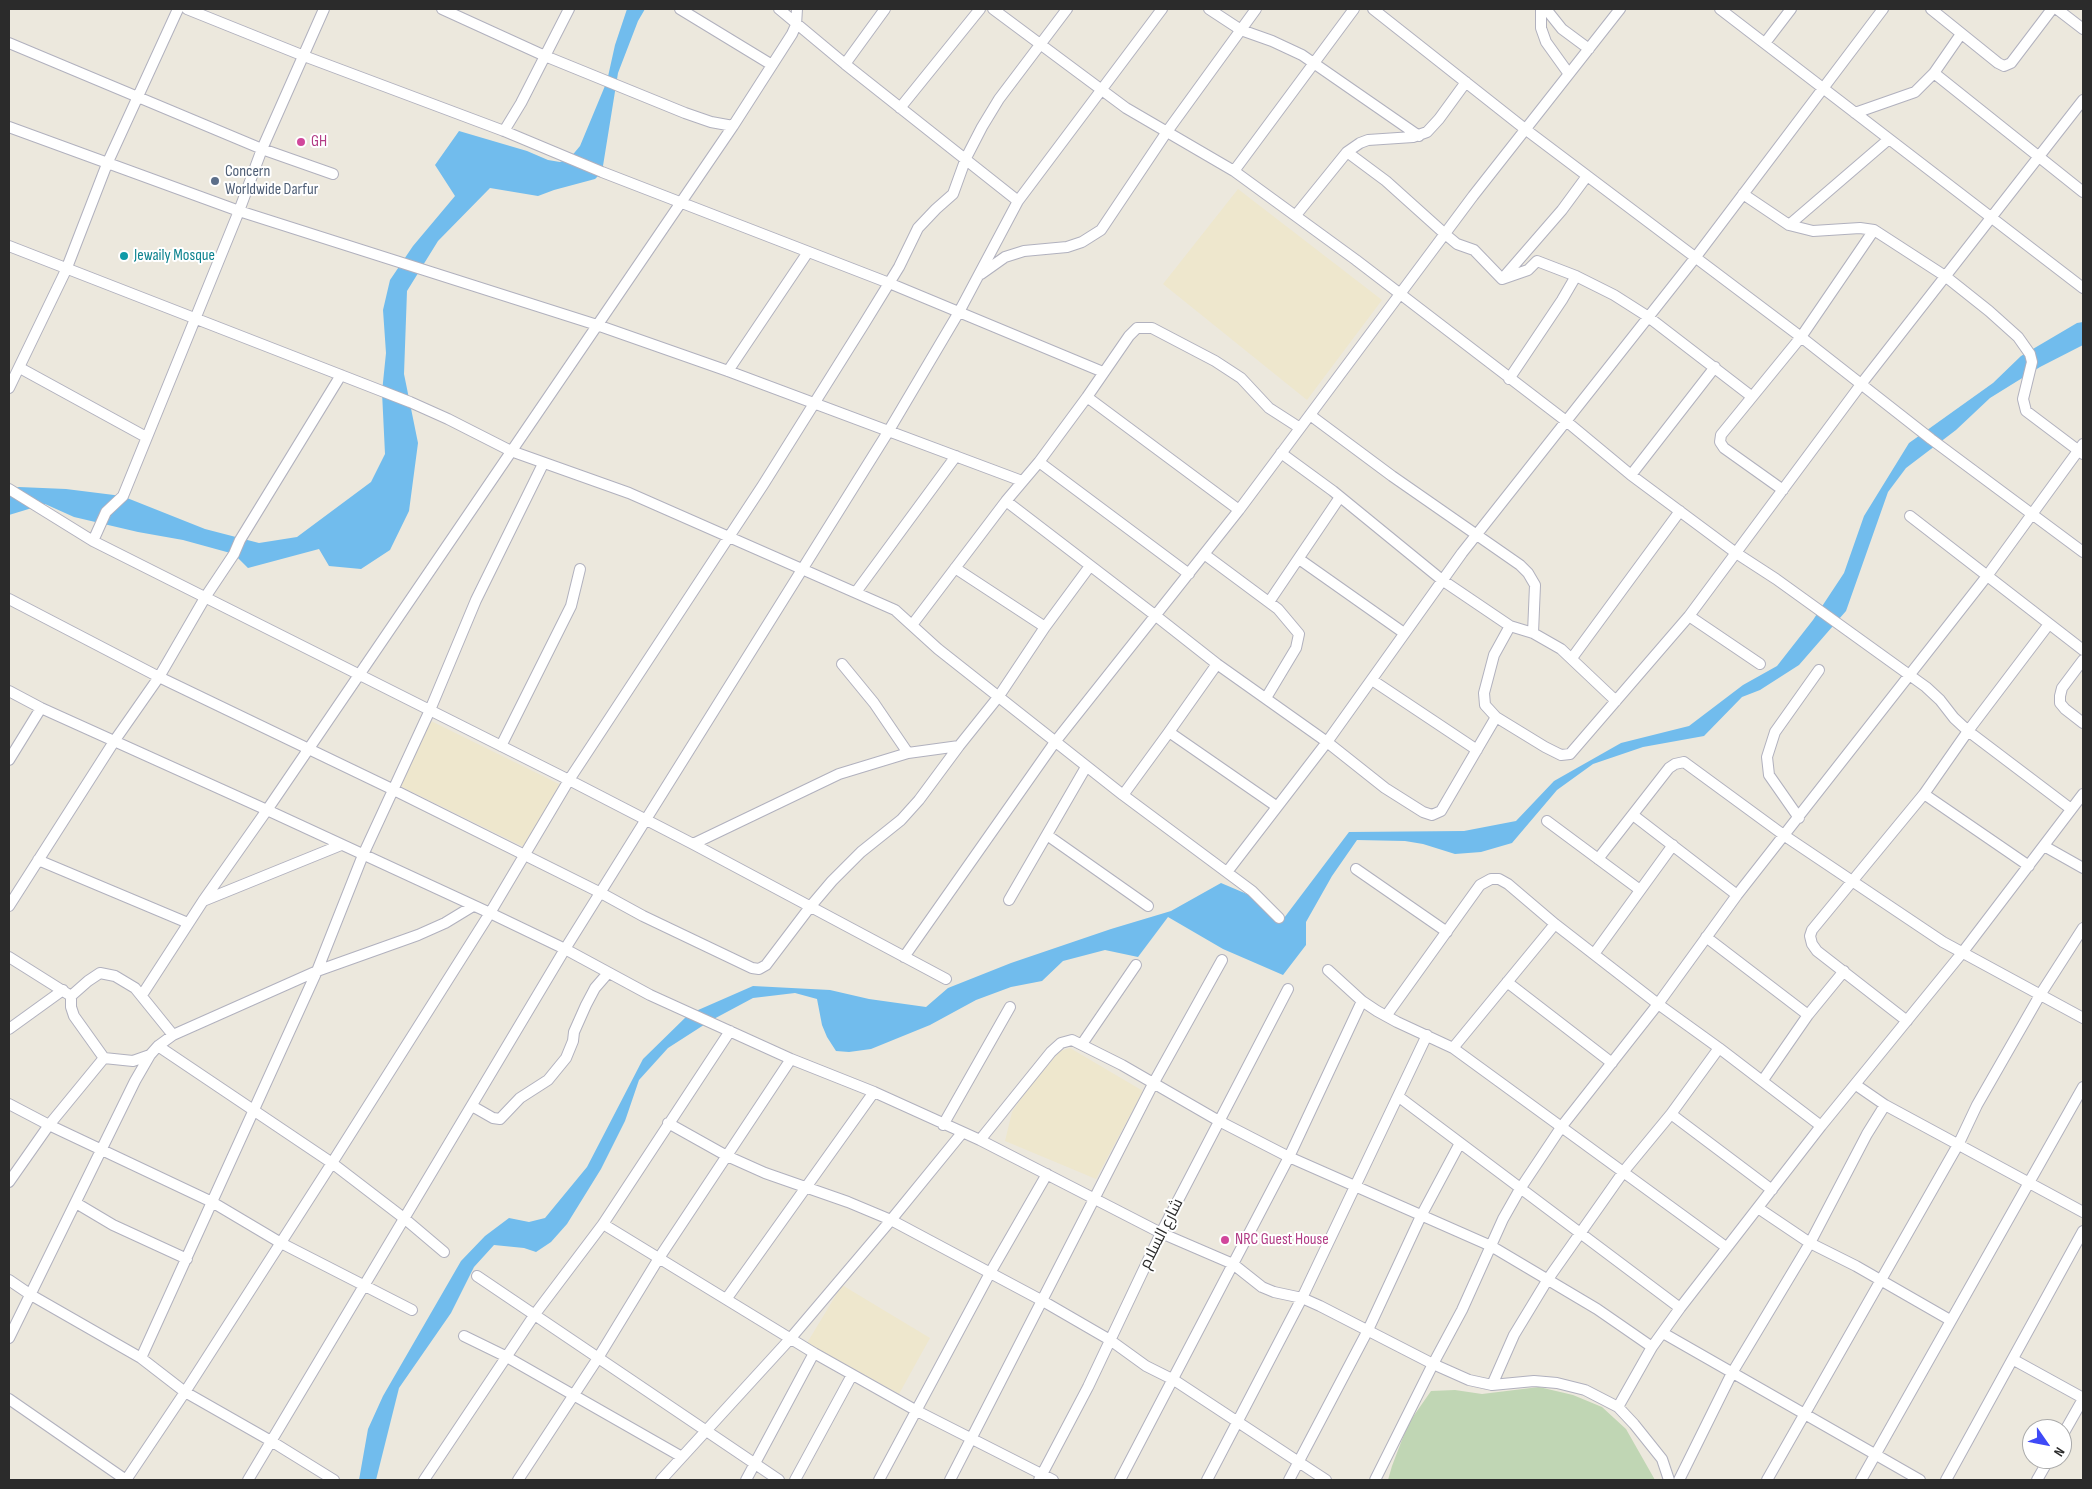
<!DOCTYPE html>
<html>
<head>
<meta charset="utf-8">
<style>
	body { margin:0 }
	#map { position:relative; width:2092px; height:1489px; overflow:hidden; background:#ece8dd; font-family:"Sofia Sans Condensed",sans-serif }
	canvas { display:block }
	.frame { position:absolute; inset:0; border:10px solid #2b2b2b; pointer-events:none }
	.north { position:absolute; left:2022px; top:1419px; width:50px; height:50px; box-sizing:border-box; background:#fff; border:1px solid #aaa; border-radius:50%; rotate:123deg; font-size:14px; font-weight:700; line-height:20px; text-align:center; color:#2b2b2b }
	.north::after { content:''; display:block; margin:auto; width:18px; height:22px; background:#3f4af7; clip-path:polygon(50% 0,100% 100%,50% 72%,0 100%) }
</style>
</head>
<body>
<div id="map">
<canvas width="2092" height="1489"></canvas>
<div class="frame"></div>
<div class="north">N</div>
</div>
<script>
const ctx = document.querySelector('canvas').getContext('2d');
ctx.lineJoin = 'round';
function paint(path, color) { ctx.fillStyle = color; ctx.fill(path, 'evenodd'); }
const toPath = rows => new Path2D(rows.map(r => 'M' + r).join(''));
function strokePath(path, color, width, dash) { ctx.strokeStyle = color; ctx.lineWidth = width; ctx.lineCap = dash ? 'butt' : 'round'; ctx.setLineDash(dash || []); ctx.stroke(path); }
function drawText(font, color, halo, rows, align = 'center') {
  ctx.font = font + ' "Sofia Sans Condensed",Cairo,sans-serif'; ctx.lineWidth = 4; ctx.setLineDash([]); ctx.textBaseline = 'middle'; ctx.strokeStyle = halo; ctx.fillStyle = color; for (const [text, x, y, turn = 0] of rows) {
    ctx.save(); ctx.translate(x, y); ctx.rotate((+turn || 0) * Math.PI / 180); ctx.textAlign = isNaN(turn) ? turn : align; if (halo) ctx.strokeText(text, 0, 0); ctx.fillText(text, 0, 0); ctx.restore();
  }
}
paint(toPath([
	[1238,189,1382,300,1307,400,1163,284],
	[431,721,561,785,526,848,400,786],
	[1070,1048,1143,1091,1096,1179,1005,1141,1012,1112,1025,1092,1060,1051],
	[842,1285,930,1338,899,1394,807,1343]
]), '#eee7cd');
paint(toPath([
	[1539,1387,1573,1395,1602,1407,1626,1429,1655,1480,1388,1480,1392,1466,1408,1424,1431,1391,1455,1390,1482,1394]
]), '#c0d6b4');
paint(toPath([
	[627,9,645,9,638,21,618,73,602,172,595,179,554,190,538,196,490,188,438,241,407,291,404,374,418,443,409,511,390,550,361,569,329,566,319,549,248,568,234,554,183,540,138,532,74,517,45,504,9,515,9,489,19,487,66,489,122,496,205,529,259,543,297,537,371,482,385,454,382,392,386,353,383,310,390,280,413,246,455,196,435,165,459,131,527,151,548,160,560,162,570,158,580,146,607,81,615,45],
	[2083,322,2083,345,2040,367,1990,398,1956,430,1906,468,1888,492,1846,611,1799,665,1760,690,1742,697,1704,736,1643,747,1593,764,1557,790,1512,843,1481,852,1455,854,1423,844,1405,841,1357,840,1332,876,1306,922,1306,945,1283,975,1223,949,1168,917,1138,957,1105,950,1063,961,1042,981,1011,987,976,1000,930,1025,871,1049,849,1052,836,1051,827,1037,822,1025,817,999,795,993,753,998,710,1021,668,1048,639,1080,625,1121,601,1169,567,1224,551,1242,536,1252,524,1248,494,1245,474,1267,451,1313,399,1388,376,1480,359,1480,368,1429,383,1396,461,1261,485,1236,509,1218,529,1222,545,1218,587,1167,643,1059,689,1014,753,986,830,990,869,999,926,1007,948,988,1011,963,1111,929,1171,911,1221,883,1254,897,1281,922,1349,832,1464,831,1516,821,1554,781,1621,743,1689,726,1743,685,1777,666,1813,620,1844,573,1864,516,1909,443,1993,383,2021,356,2077,323]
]), '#71bced');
const minor = toPath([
	[187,9,304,56,504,131,602,172,889,283,1103,372],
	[442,9,545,56,685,113,711,122,733,126],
	[680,9,772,65],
	[779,9,845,64,1018,201],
	[993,9,1126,108,1234,171,1356,260,1566,421,1631,475,1736,553,1776,579,1926,687,1940,700,1954,718,1968,731,2071,809],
	[1209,9,1241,30,1272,41,1302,55,1419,136],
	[1373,9,1525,129,1801,337,1931,439,2083,552],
	[1541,9,1541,28,1546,42,1569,74],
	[1546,9,1562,29,1589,49],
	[1720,9,2083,288],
	[1931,9,1998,63,2004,66,2011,63,2052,9],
	[2057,9,2083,29],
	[9,43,262,149,333,174],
	[1765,43,1791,9],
	[845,64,885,9],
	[1934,73,2083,192],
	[900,108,980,9],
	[1855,113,1915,92,1934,73,1961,34],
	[9,127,239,211,597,325,728,371,1022,481],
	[504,131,521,103,569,9],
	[1347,152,1386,181,1445,234,1457,244,1474,250,1502,279,1528,270,1537,261,1576,276,1614,295,1647,316,1751,396],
	[1234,171,1354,9],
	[1743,194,1789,225,1813,231,1860,228,1874,230,1945,276,1989,311,2018,337,2030,354,2032,362,2023,399,2026,411,2083,454],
	[1296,215,1347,152,1360,143,1368,140,1413,137,1427,132,1439,119,1466,82],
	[1789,225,1889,139],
	[9,246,410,402,448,419,511,451,629,493,895,610,938,649,1123,795,1252,891,1279,918],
	[981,274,1005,257,1024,251,1067,247,1082,242,1101,230,1166,133,1256,9],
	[1503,278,1562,210,1587,176],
	[20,368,146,437],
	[728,371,808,252],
	[1509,379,1562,300,1576,276],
	[9,388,66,270,107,164,178,9],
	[1087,397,1239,510],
	[1310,415,1392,476,1520,565,1528,573,1535,585,1533,633],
	[1281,453,1333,491,1442,580,1510,626,1494,655,1484,693,1485,705,1496,717,1545,747,1561,755,1570,754,1689,616,1862,383,2083,100],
	[1039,462,1189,574],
	[1631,475,1715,367],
	[9,489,93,541,569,780,693,844,946,979],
	[1783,490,1724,448,1720,442,1721,435,1801,337,1874,230],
	[1006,501,1156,616,1217,664,1327,742,1385,788,1423,812,1432,815,1441,811,1496,717],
	[1910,516,2083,650],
	[93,541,106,512,123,496,239,211,262,149,324,9],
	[1204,554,1278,609,1299,634,1296,648,1266,698],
	[1299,559,1404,633],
	[955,568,1045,627],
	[856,592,956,456],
	[9,599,159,677,394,790,601,893,643,916,752,968,759,969,766,965,810,907,832,881,861,852,901,820,919,800,959,746,999,696,1045,627,1090,566],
	[1269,602,1340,497],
	[1689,616,1760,664],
	[912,625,1006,501,1039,462,1087,397,1129,336,1137,328,1152,328,1215,361,1241,378,1269,408,1300,428],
	[1510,626,1533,633,1561,649,1616,701],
	[1572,658,1680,511],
	[2083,660,2062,688,2060,696,2060,703,2065,709,2083,723],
	[842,664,874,703,908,753],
	[1217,664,1169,732,1276,806],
	[1372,680,1477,750],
	[9,691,41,708,267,810,733,126,792,34,796,25,797,9],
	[501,746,571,606,580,569],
	[9,760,41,708],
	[1924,794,2029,866],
	[1123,795,1169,732],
	[1633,815,1737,895],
	[1799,818,1769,775,1767,757,1775,732,1819,670],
	[1547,821,1640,890],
	[1047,835,1148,906],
	[693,844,839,774,908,753,959,746],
	[2044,846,2083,868],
	[1598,859,1669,768,1675,764,1684,762,1785,836,1943,942,2083,1018],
	[38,860,188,923],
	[1356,869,1447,932],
	[1227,872,1327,742,1462,553,1695,258,1883,9],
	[1009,900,1086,767],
	[203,901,341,845],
	[9,906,115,740,159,677,206,596,234,554,240,540,341,375],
	[1706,937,1808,1015],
	[1594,954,1673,845],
	[9,957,71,996],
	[904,957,1055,742,1239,510,1473,196,1620,9],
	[1328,970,1362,1001,1377,1011,1397,1022,1453,1048,1726,1247],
	[1507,982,1612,1063],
	[142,995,203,901,267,810,490,913,565,949,650,995,791,1059,874,1092,980,1140,1161,1233,1233,1264,1262,1287,1274,1292,1302,1298,1320,1306,1433,1364,1375,1480],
	[1386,1016,1480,885,1491,879,1499,879,1508,884,1555,924,1658,1004,1719,1048,1821,1126],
	[1907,1021,1817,951,1812,944,1810,936,1812,930,1924,794,1968,731,2049,624],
	[9,1029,63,990],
	[1082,1044,1136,965],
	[158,1046,332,1163,405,1219,444,1252],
	[1453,1048,1555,924],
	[104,1058,74,1016,71,1007,71,996,88,981,100,973,115,976,135,988,173,1035],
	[1763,1080,1808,1015,1844,971],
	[1856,1085,1885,1105,2083,1212],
	[1399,1097,1680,1308],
	[9,1104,49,1125,212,1202,281,1243,412,1310],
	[472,1106,493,1118,500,1119,520,1098,548,1080,566,1058,573,1041,574,1032,586,1005,595,988,608,973],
	[1671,1114,1772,1190],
	[668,1123,727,1156,765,1173,848,1202,891,1220,1041,1300,1110,1340,1146,1366,1174,1380,1326,1480],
	[943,1125,1010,1007],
	[980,1140,1051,1052,1061,1043,1072,1040,1122,1065,1219,1121,1289,1157,1491,1246,1597,1309,1652,1347],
	[9,1182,49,1125,104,1058,133,1061,150,1055],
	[76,1203,113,1225,187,1259],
	[1758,1208,1810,1243,1856,1266,1950,1320],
	[603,1224,814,1353,917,1411,1053,1480],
	[477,1276,779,1480],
	[9,1280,31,1295,141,1358,185,1392,271,1441,334,1480],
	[727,1298,874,1092],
	[1663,1333,1920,1480],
	[464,1336,505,1356,682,1457],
	[9,1338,135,1081,150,1055,158,1046,173,1035,317,971,418,935,445,923,473,906],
	[141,1358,317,971,363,855,430,710,476,600,543,464],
	[2014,1360,2083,1398],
	[1492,1385,1514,1335,1548,1279,1624,1171,1671,1114,1719,1048],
	[9,1399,126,1480],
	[1618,1407,1652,1347,1680,1308,1821,1126,1962,953,2083,794],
	[2062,1436,2083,1399],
	[126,1480,185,1392,332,1163,490,913,569,780,763,485,864,324,899,267,918,228,936,209,953,194,966,158,982,127,999,99,1067,9],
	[248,1480,565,949,888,432,959,312,1018,201,1162,9],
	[424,1480,535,1314,603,1224,730,1031],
	[518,1480,598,1358,659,1258,791,1059],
	[661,1480,790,1339,891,1220,962,1133],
	[746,1480,814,1353],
	[795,1480,852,1375],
	[879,1480,990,1273,1047,1174],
	[950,1480,1153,1084,1222,960],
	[1039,1480,1088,1387,1161,1233,1288,989],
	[1120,1480,1289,1157,1362,1001],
	[1207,1480,1302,1298,1427,1035],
	[1289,1480,1368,1330,1421,1216,1460,1143],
	[1669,1480,1662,1459,1634,1424,1618,1407,1585,1390,1557,1383,1534,1381,1492,1385,1469,1380,1433,1364,1462,1310,1503,1219,1520,1189,1562,1126,1658,1004,1737,895,1987,576,2083,444],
	[1679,1480,1732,1373,1810,1243,1867,1134,1885,1105],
	[1767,1480,1959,1143,1977,1105,2040,995,2083,928],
	[1861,1480,2083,1087],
	[1946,1480,2083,1231],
	[2037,1480,2049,1459]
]);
strokePath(minor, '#b1b1be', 12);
strokePath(minor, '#fff', 10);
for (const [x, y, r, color] of [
	[301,142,5,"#d1479c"],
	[215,181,5,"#5c6f8a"],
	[124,256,5,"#0f9aa8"],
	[1225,1240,5,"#d1479c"]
]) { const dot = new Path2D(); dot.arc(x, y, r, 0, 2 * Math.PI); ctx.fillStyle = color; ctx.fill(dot); strokePath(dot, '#fff', 2); }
drawText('16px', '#b23c85', '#fff', [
	["GH",311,142],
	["NRC Guest House",1235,1240]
], 'left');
drawText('16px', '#4e5e75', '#fff', [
	["Concern",225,172],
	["Worldwide Darfur",225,190]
], 'left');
drawText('16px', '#0d838f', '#fff', [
	["Jewaily Mosque",134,256]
], 'left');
drawText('16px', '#2b2b2b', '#fff', [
	["شارع السلام",1162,1234,-63]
]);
</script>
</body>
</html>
